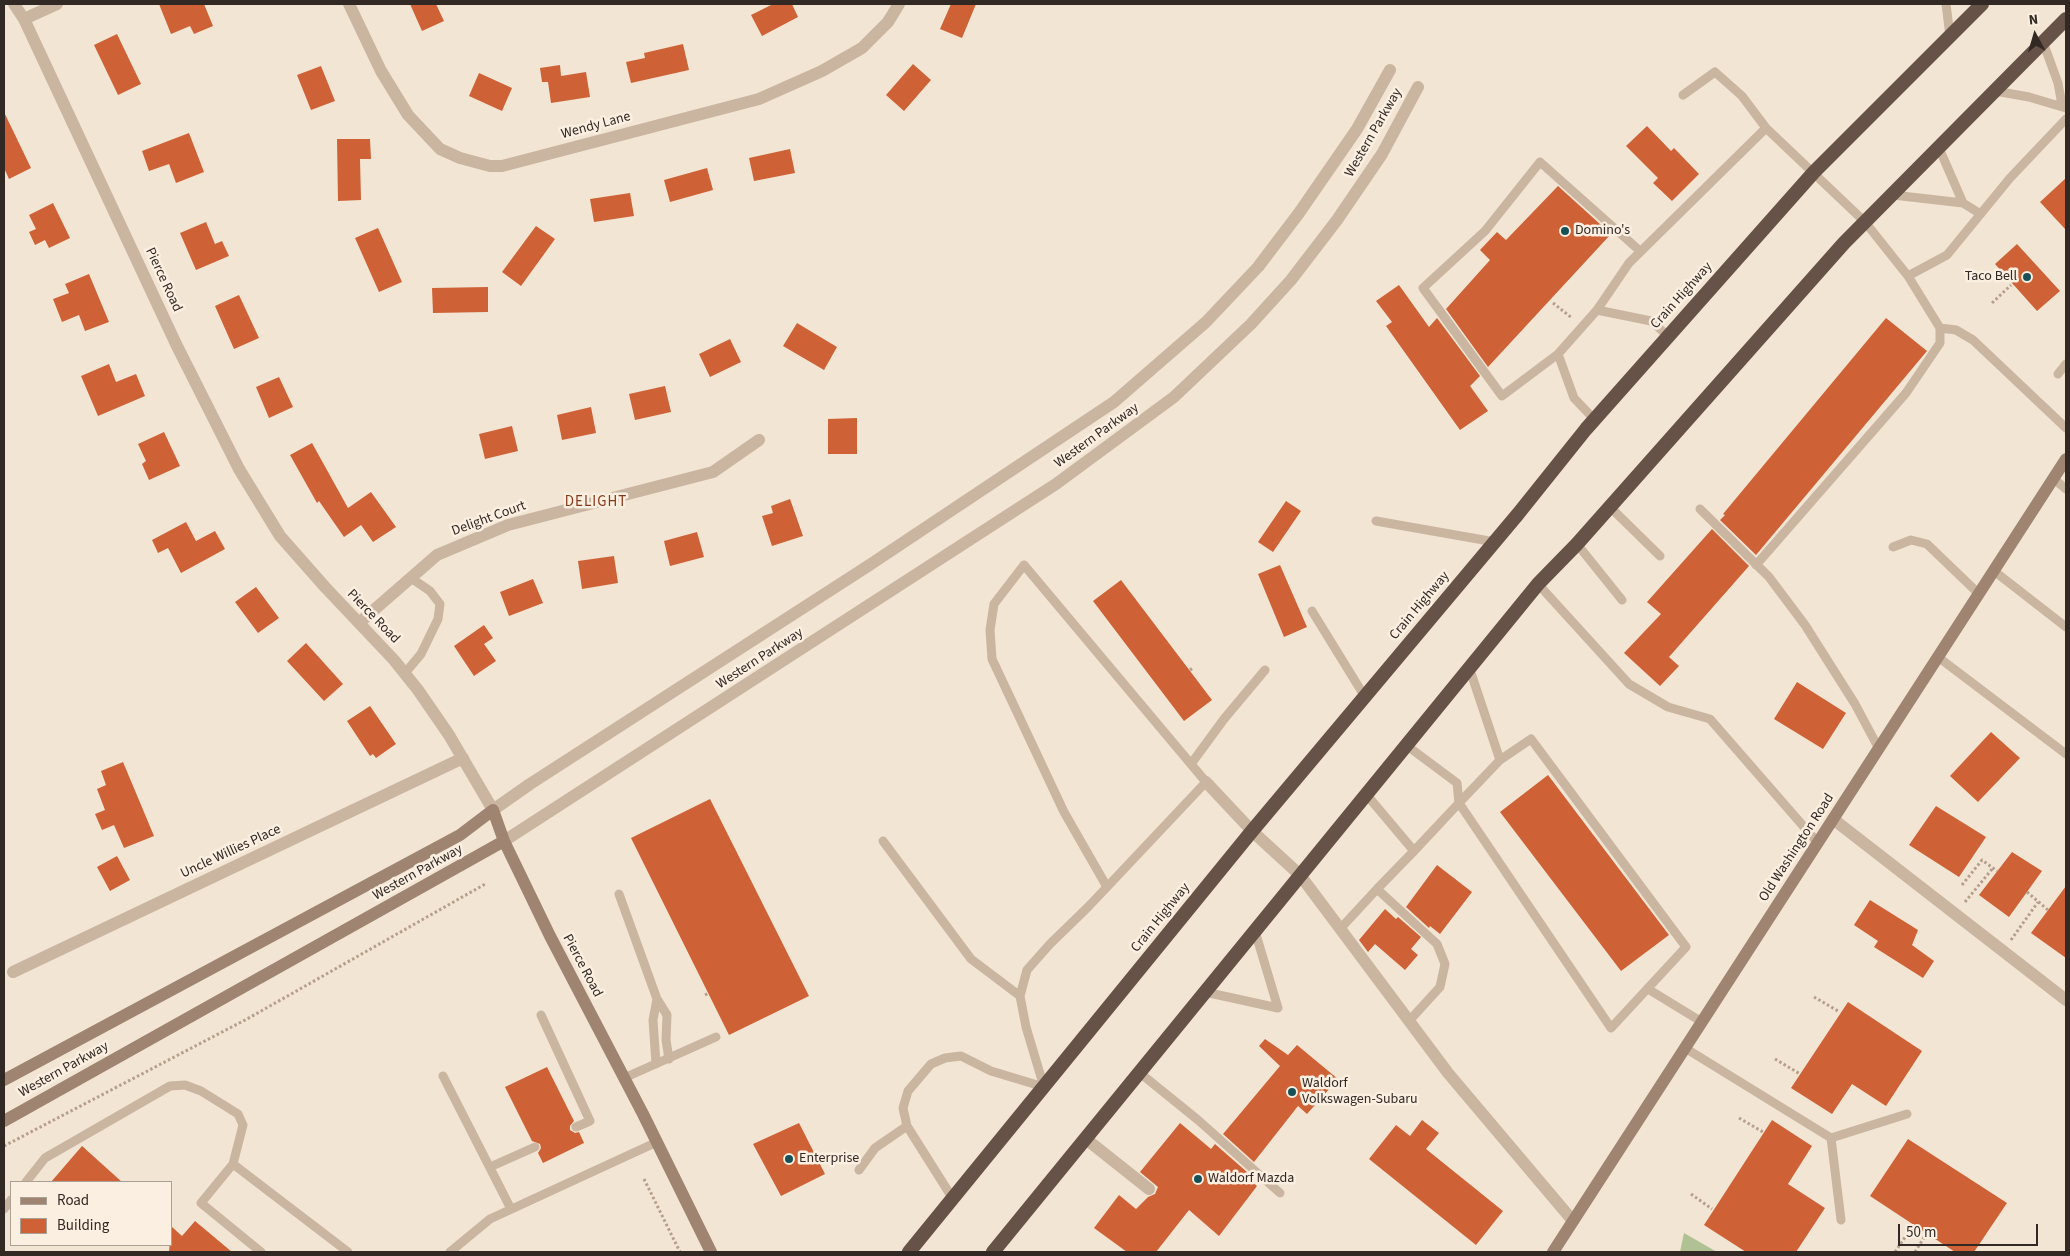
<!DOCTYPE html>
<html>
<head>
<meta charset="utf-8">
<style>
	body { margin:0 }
	#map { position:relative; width:2070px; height:1256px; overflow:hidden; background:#f2e5d4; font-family:"Source Sans 3",sans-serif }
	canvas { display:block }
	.frame { position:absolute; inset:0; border:5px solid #332924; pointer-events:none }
	.legend { position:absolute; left:10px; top:1181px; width:162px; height:65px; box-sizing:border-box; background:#faefe0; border:1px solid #aaa095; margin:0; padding:6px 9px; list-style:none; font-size:15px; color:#332924 }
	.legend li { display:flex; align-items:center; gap:10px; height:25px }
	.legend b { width:25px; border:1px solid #aaa095 }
	.north { position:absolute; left:2010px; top:10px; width:50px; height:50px; -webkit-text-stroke:4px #faefe0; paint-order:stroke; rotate:354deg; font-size:14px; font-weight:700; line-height:20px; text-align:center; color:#332924 }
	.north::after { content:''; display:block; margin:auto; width:18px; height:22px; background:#332924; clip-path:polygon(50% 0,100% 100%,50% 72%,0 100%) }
	.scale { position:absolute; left:1898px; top:1224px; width:140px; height:22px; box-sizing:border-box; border:2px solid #332924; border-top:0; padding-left:6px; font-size:15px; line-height:18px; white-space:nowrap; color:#332924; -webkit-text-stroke:4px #faefe0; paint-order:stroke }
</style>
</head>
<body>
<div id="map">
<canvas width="2070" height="1256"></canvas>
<div class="frame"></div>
<ul class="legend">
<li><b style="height:6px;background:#9e8471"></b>Road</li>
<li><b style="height:14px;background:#ce6236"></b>Building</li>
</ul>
<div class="north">N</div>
<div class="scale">50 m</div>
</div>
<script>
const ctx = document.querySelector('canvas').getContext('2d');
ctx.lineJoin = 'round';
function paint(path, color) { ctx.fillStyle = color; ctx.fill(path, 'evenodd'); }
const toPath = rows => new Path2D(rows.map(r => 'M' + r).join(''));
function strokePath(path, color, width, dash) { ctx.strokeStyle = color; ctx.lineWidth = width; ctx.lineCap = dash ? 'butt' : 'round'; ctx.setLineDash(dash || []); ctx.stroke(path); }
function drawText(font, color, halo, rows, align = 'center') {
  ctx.font = font + ' "Source Sans 3",sans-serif'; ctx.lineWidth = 5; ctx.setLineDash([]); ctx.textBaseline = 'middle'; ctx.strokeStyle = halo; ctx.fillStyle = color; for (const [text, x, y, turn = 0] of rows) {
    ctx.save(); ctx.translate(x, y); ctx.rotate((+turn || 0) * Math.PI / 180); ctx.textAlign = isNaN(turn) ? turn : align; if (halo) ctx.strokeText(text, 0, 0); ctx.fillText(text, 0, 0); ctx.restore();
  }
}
paint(toPath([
	[1684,1233,1717,1252,1680,1252]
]), '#b0c194');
paint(toPath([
	[159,4,204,4,213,26,194,34,190,26,171,34],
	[410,4,436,4,444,21,422,31],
	[773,4,792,4,798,17,762,36,751,15],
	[951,4,976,4,962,38,940,29],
	[117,34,141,84,118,95,94,45],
	[683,44,689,70,631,83,626,62,645,58,644,53],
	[913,64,931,80,904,111,886,95],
	[560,65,561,76,586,72,590,97,551,103,548,82,542,82,540,68],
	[321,66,335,101,311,110,297,75],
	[479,73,512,88,502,111,469,96],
	[4,112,31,168,9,179,4,168],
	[1647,126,1671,151,1674,148,1699,174,1672,201,1653,183,1658,178,1626,146],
	[189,133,204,172,176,183,169,164,149,171,142,151],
	[337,139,370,139,371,159,360,159,361,200,338,201],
	[790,149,795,173,754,181,749,158],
	[707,168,713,190,670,202,664,180],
	[2066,178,2066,230,2040,202],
	[1558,186,1611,234,1488,367,1446,309,1490,260,1480,250,1497,232,1506,240],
	[630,193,634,216,594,222,590,199],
	[53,203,70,238,49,248,45,240,35,245,29,232,36,229,29,215],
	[206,222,215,244,222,241,229,256,196,270,180,233],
	[536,226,555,239,521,286,502,272],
	[378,228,402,282,379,292,355,238],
	[2017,244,2060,291,2037,311,1995,264],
	[89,274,109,322,85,331,79,315,62,322,53,299,69,293,65,284],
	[1399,285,1429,327,1437,318,1480,376,1470,386,1488,411,1460,430,1386,326,1392,322,1376,301],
	[488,287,488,312,433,313,432,288],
	[239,295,259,338,234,349,215,306],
	[1886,318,1927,351,1756,555,1720,520,1725,515,1723,514],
	[797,323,837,347,824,370,783,346],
	[730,339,741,362,710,377,699,354],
	[109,364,116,382,136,374,145,396,98,416,81,376],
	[279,377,293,407,269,418,256,387],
	[665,386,671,412,635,420,629,394],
	[591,407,596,433,562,440,557,415],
	[857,418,857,454,828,454,828,419],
	[512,426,518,451,485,459,479,434],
	[164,432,180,466,149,480,142,464,146,461,138,444],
	[312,443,348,508,371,492,396,527,373,542,361,525,344,537,319,501,317,503,290,455],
	[790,499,803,536,772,546,762,516,773,513,771,506],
	[1286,501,1301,511,1273,552,1258,542],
	[186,522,196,541,215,531,225,549,181,573,168,548,158,553,152,540],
	[1712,529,1749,566,1669,657,1679,666,1660,686,1624,653,1661,614,1647,602],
	[697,532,704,557,670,566,664,541],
	[614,556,618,583,582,589,578,561],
	[1280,565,1307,627,1284,637,1258,574],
	[533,579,543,603,509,616,500,592],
	[1121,580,1212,700,1184,721,1093,601],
	[256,587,279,618,258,633,235,602],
	[484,625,493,638,484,644,496,661,474,676,454,646],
	[306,643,343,684,324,701,287,661],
	[1797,682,1846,713,1823,749,1774,719],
	[370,706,396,744,376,758,373,754,370,756,347,721],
	[1991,732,2020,758,1978,802,1950,776],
	[123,762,154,836,124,848,114,825,102,830,95,814,105,810,97,789,106,785,101,771],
	[1548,775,1669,935,1621,971,1500,812],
	[710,799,809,996,729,1035,631,838],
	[1936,806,1986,837,1959,877,1909,845],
	[2012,852,2042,871,2009,917,1979,895],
	[117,856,130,880,110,891,97,867],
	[1437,865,1472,892,1440,934,1430,926,1429,928,1406,907],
	[2066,886,2066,958,2031,933],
	[1870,900,1918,930,1912,945,1934,961,1923,978,1874,947,1878,941,1854,925],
	[1385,909,1396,919,1398,917,1421,937,1411,949,1418,955,1405,970,1375,944,1368,952,1359,940],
	[1848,1002,1922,1051,1886,1106,1852,1084,1832,1114,1791,1088],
	[1265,1039,1288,1055,1297,1045,1338,1079,1307,1114,1298,1106,1254,1162,1223,1134,1280,1066,1259,1046],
	[547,1067,574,1121,570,1126,570,1130,575,1133,579,1132,584,1143,543,1163,538,1153,541,1148,540,1144,532,1141,505,1087],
	[1422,1120,1439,1133,1426,1149,1503,1211,1476,1245,1369,1159,1396,1125,1410,1136],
	[1772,1120,1812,1146,1788,1184,1825,1208,1796,1252,1746,1252,1704,1225],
	[799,1123,825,1174,781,1196,753,1144],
	[1180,1123,1211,1149,1215,1144,1247,1172,1244,1176,1257,1186,1219,1236,1189,1210,1156,1252,1127,1252,1094,1228,1119,1195,1136,1209,1148,1197,1155,1194,1158,1187,1140,1172],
	[1908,1139,2007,1203,1974,1252,1955,1252,1870,1196],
	[82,1146,122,1182,51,1182],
	[195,1221,232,1252,169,1252,171,1226,182,1236]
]), '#ce6236');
strokePath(toPath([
	[1553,303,1572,318],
	[1992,303,2011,285],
	[1190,670,1194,667],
	[1962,885,1982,860,1997,871],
	[2027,892,2048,910],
	[1965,902,1993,868],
	[2011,940,2038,902],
	[705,995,709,993],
	[1814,997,1838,1011],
	[1775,1059,1800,1074],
	[1739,1118,1763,1132],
	[4,1146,247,1019,487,883],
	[644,1179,680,1252],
	[1691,1194,1712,1209],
	[1895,1252,1912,1227],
	[1915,1252,1925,1236]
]), '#b69f8a', 3, [2.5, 2.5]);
strokePath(toPath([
	[1946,4,1950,36],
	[2043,42,2058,83,2062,105],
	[1995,91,2029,97,2066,108],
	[1683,95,1715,72,1742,96,1766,128,1865,222,1908,276,1940,328,1940,343,1906,393,1756,565],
	[1939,148,1963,203],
	[1893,195,1963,203,1979,213],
	[1908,276,1947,255,2010,178,2066,119],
	[1597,310,1651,321,1668,336],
	[1940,328,1956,330,1973,340,2066,428],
	[1558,354,1502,396,1423,288,1485,231,1540,162,1640,251],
	[2058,374,2066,364],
	[1594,419,1574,398,1558,354,1597,310,1629,263,1766,128],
	[2054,479,2066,489],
	[1610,507,1660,556],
	[1700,509,1769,577,1805,625,1855,704,1879,749],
	[1376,521,1495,542],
	[1577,544,1622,600],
	[1893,547,1911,540,1927,544,1979,594],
	[1994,571,2066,627],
	[1538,584,1629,684,1668,707,1710,719,1818,843],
	[1312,611,1365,697],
	[1938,657,2066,754],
	[1469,667,1500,760],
	[405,673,421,654,438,619,440,604,430,591,411,578],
	[1191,764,1224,719,1265,670],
	[1366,794,1414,851],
	[883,841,971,959,1020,996],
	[1377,889,1437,944,1445,964,1440,987,1409,1021],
	[619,894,657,999,667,1015,666,1040,669,1059],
	[1340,929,1377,889,1414,851,1459,803,1500,760,1531,739,1686,947,1611,1028,1459,803,1457,783,1406,745],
	[1648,989,1702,1022],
	[1205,992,1278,1008,1255,931],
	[541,1015,590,1121,576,1127],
	[1685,1048,1831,1138,1907,1114],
	[656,1064,653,1020,657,999],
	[1140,1073,1198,1120,1280,1193],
	[443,1076,511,1209],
	[624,1078,716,1037],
	[1044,1087,1026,1027,1020,996,1027,970,1050,944,1088,907,1107,887,1206,782,1024,565,994,604,990,630,992,659,1064,812,1107,887],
	[1831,1138,1841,1220],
	[233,1164,201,1203,261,1252],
	[490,1167,535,1147],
	[859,1170,875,1148,907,1126],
	[26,1182,45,1158,170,1086,185,1085,201,1091,238,1114,243,1125,233,1164,348,1252],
	[953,1199,907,1126,903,1108,908,1091,931,1064,945,1058,961,1056,991,1071,1044,1087],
	[4,1209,11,1200],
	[450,1252,490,1219,657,1142]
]), '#cab5a0', 9);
strokePath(toPath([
	[14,4,24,19,176,344,239,469,280,536,325,587,394,660,418,690,449,735,493,810,530,784,868,566,1114,402,1206,322,1258,267,1299,213,1357,129,1390,70],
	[349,4,381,71,408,115,440,149,460,158,490,166,502,166,759,99,822,71,862,48,888,22,899,4],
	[24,19,57,4],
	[359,623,437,555,508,525,713,472,759,440],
	[1206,782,1252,831,1300,875,1448,1073,1573,1221],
	[1833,819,2066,1000],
	[504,841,1056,484,1174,397,1251,324,1291,280,1337,220,1382,154,1418,87],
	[13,972,463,758],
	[1086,1139,1149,1189]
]), '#cab5a0', 12);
strokePath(toPath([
	[4,1080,460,835,493,810,504,841,550,936,643,1114,711,1252],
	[4,1121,504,841],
	[1553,1252,2066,459]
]), '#9e8471', 12);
strokePath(toPath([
	[909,1252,1252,831,1518,514,1586,429,1814,172,1982,4],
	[993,1252,1538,584,1577,544,1844,243,2066,19]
]), '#665246', 14);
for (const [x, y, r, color] of [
	[1565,231,5,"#175057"],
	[2027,277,5,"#175057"],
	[1292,1092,5,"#175057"],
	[789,1159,5,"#175057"],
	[1198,1179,5,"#175057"]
]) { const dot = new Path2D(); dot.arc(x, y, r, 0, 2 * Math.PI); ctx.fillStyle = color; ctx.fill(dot); strokePath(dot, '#faefe0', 2); }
drawText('14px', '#332924', '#faefe0', [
	["Wendy Lane",596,126,-15],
	["Western Parkway",1374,133,-60],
	["Pierce Road",163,280,65],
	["Crain Highway",1682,296,-48],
	["Western Parkway",1097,436,-36],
	["Delight Court",489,519,-20],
	["Crain Highway",1420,606,-50],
	["Pierce Road",373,617,46],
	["Western Parkway",760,659,-33],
	["Old Washington Road",1797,848,-57],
	["Uncle Willies Place",231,852,-25],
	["Western Parkway",418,873,-29],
	["Crain Highway",1161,918,-51],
	["Pierce Road",582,966,62],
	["Western Parkway",64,1070,-29]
]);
drawText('14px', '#332924', '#faefe0', [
	["Domino's",1575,231],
	["Taco Bell",2017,277,"right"],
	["Waldorf",1302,1084],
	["Volkswagen-Subaru",1302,1100],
	["Enterprise",799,1159],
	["Waldorf Mazda",1208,1179]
], 'left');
ctx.letterSpacing = '1px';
drawText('15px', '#873818', '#faefe0', [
	["DELIGHT",596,503]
]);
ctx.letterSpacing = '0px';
</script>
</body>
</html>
